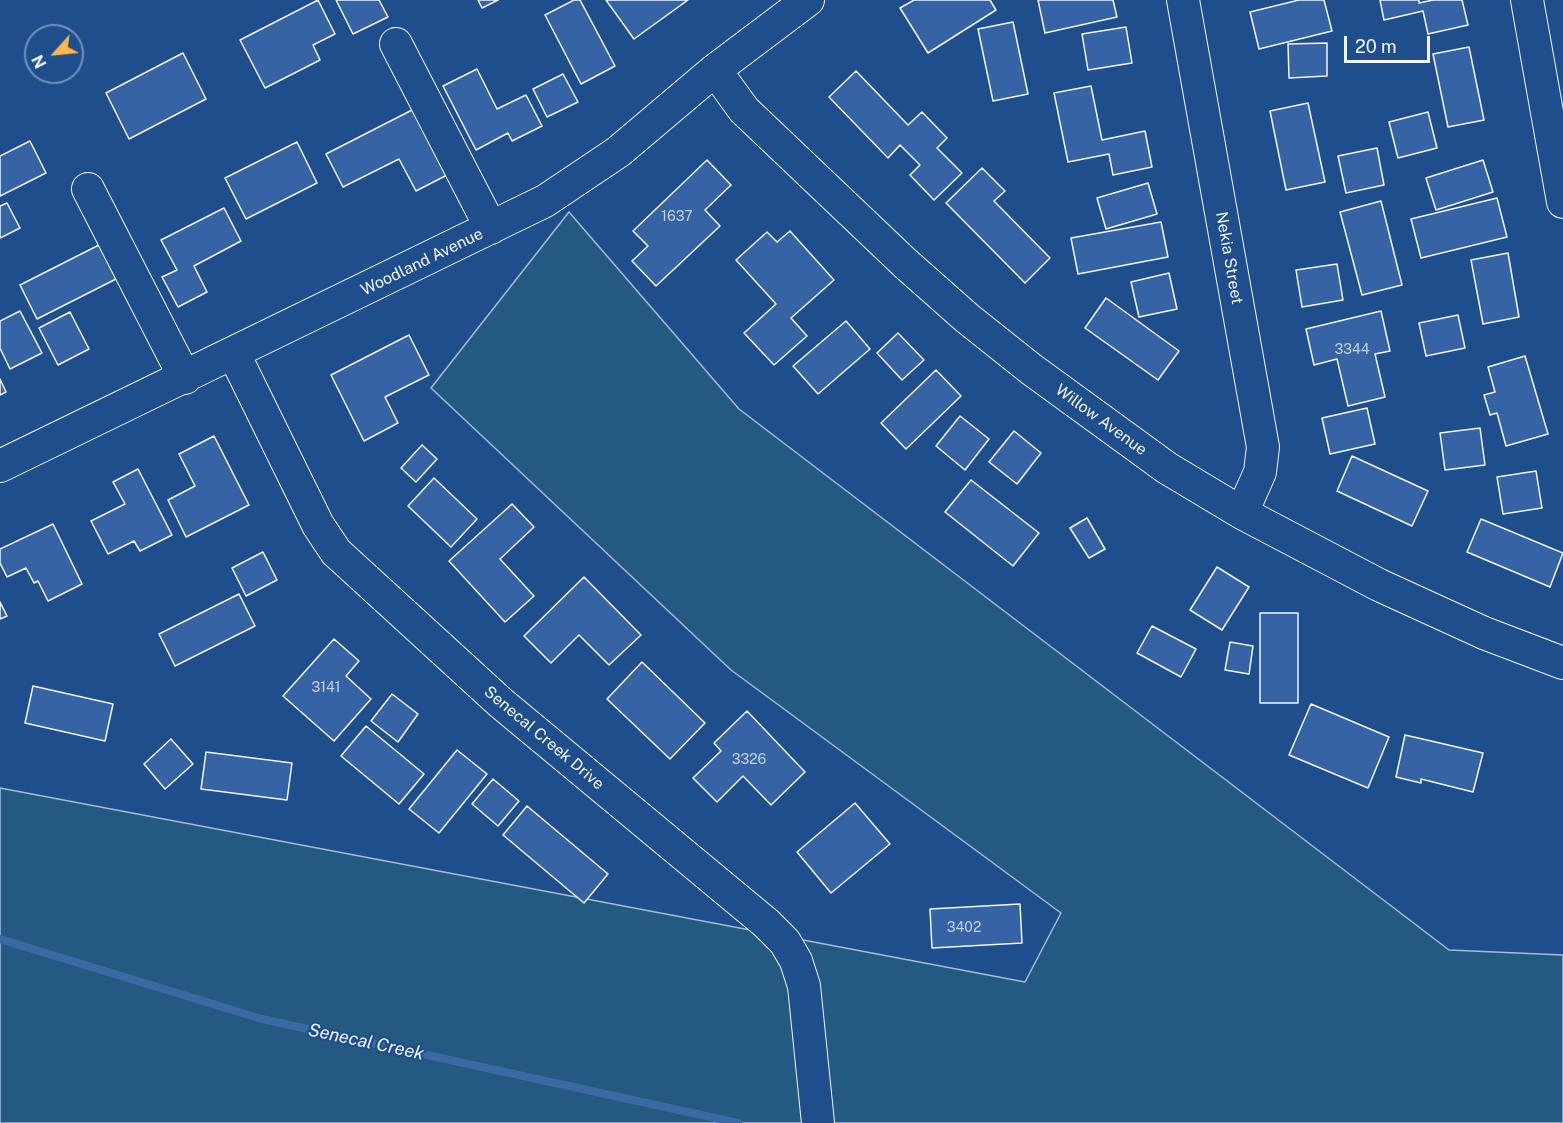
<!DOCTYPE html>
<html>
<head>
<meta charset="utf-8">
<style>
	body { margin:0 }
	#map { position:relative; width:1563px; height:1123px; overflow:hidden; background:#1f4e8c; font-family:"Public Sans",sans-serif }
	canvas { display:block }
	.north { position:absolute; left:24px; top:24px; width:60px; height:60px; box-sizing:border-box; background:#1f4e8c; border:2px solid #7391ba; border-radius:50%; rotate:243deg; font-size:16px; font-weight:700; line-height:24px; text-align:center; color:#f2f6ff }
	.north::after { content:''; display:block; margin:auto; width:21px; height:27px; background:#ffb74d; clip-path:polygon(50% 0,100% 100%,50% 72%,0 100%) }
	.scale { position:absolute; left:1344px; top:36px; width:86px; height:27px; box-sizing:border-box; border:3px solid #f2f6ff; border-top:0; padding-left:8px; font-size:18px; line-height:21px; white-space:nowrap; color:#f2f6ff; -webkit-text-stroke:4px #1f4e8c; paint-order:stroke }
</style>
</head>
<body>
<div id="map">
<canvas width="1563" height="1123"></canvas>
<div class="north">N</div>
<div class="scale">20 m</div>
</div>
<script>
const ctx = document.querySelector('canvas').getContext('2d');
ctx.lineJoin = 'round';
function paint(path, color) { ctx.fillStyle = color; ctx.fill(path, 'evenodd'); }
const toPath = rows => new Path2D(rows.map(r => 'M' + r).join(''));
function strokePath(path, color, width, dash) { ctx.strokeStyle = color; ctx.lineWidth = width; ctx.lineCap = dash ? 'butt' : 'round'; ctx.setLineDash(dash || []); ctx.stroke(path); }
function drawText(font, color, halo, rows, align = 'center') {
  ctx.font = font + ' "Public Sans",sans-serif'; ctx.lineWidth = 4.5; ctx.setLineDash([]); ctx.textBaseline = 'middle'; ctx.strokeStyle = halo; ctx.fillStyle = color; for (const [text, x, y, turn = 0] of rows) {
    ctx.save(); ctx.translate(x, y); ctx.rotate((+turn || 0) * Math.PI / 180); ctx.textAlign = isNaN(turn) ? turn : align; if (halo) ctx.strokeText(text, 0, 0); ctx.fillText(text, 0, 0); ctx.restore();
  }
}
const green = toPath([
	[569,212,739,409,1449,950,1563,955,1563,1123,0,1123,0,788,1025,982,1061,913,731,670,431,388,569,212]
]);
paint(green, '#245a82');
strokePath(green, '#a8bbd7', 1.5);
strokePath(toPath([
	[0,939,262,1019,738,1123]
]), '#3b69a3', 8);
const building = toPath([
	[318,0,335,34,313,45,320,60,265,88,240,40,318,0],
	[336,0,379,0,388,17,353,34,336,0],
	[478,0,498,0,482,8,478,0],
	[574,0,580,0,615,66,581,84,545,15,574,0],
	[606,0,688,0,634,39,606,0],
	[914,0,990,0,996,10,928,53,900,8,914,0],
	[1038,0,1113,0,1117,17,1045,33,1038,0],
	[1299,0,1324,0,1332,31,1259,49,1250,12,1299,0],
	[1380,0,1419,0,1419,3,1433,0,1462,0,1468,25,1428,34,1423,11,1384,20,1380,0],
	[1013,22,1028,94,993,101,978,29,1013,22],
	[1126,27,1132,63,1088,70,1082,34,1126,27],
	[1327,43,1327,76,1289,78,1288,44,1327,43],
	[1469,47,1484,120,1448,127,1433,54,1469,47],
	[183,53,206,99,129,139,106,93,183,53],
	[477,69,497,109,526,95,542,126,512,141,508,133,476,150,443,86,477,69],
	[856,71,908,125,922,112,947,138,937,148,962,173,934,200,910,175,920,165,900,145,888,158,829,97,856,71],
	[563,74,578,102,547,117,533,89,563,74],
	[1091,86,1102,140,1145,131,1152,167,1113,175,1109,154,1068,162,1054,93,1091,86],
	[1308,103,1325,182,1286,190,1270,111,1308,103],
	[414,109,447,175,416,191,399,159,343,187,326,154,414,109],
	[1428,112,1437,148,1398,158,1389,122,1428,112],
	[30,141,46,173,0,196,0,156,30,141],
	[297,142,317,183,246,219,225,178,297,142],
	[1377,148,1384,185,1346,193,1338,156,1377,148],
	[707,160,731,185,705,210,720,226,656,286,632,261,648,246,633,231,707,160],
	[1483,160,1493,192,1436,210,1426,178,1483,160],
	[982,168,1005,191,994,201,1050,258,1025,283,946,203,982,168],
	[1148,183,1157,214,1106,229,1097,198,1148,183],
	[1497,198,1507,237,1421,258,1411,219,1497,198],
	[1381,201,1402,285,1362,295,1340,212,1381,201],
	[7,203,20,228,0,238,0,206,7,203],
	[224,208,241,241,194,266,207,292,178,307,162,277,177,270,161,240,224,208],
	[1161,222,1168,257,1078,274,1071,238,1161,222],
	[790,231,834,280,791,318,807,336,774,365,744,333,776,304,736,260,767,232,777,242,790,231],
	[99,245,116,279,37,319,20,285,99,245],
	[1508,253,1519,317,1483,324,1471,260,1508,253],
	[1337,264,1343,300,1302,307,1296,270,1337,264],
	[1169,273,1177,309,1139,317,1131,282,1169,273],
	[1106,298,1179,351,1158,380,1085,328,1106,298],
	[20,311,42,353,10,369,0,348,0,321,20,311],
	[1381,311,1390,351,1375,354,1385,397,1348,406,1337,359,1314,365,1306,329,1381,311],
	[70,312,89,349,58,365,39,328,70,312],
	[1458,315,1465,348,1426,356,1419,323,1458,315],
	[846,321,870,349,818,394,793,366,846,321],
	[898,333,924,360,902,380,877,353,898,333],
	[409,335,429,375,385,397,398,423,364,441,331,375,409,335],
	[1525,356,1548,434,1506,446,1497,413,1490,415,1484,395,1495,392,1488,367,1525,356],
	[936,370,961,396,906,449,881,423,936,370],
	[0,379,6,392,0,395,0,379],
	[1367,408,1375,444,1330,454,1322,418,1367,408],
	[960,416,989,439,965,470,936,446,960,416],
	[1480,428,1485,465,1445,470,1440,433,1480,428],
	[1014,431,1041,453,1017,484,989,462,1014,431],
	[214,436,249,505,186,537,168,500,195,486,179,454,214,436],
	[422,445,437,459,416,482,401,468,422,445],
	[1352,456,1428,491,1412,526,1337,491,1352,456],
	[138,469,172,535,140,551,134,541,108,554,91,521,125,504,113,482,138,469],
	[1536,471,1542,508,1503,514,1497,477,1536,471],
	[434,478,477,519,451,547,408,506,434,478],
	[971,480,1039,533,1013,566,945,512,971,480],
	[512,504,534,527,500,559,534,596,505,622,449,561,512,504],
	[1087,518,1105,549,1089,558,1070,528,1087,518],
	[1481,519,1563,553,1550,587,1467,552,1481,519],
	[53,524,82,584,48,601,38,581,34,583,26,568,7,577,0,563,0,549,53,524],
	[263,552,277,580,246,596,232,568,263,552],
	[1217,567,1249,587,1222,630,1190,610,1217,567],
	[584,577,641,635,609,665,579,635,551,663,524,636,584,577],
	[239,594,255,626,175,666,159,634,239,594],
	[0,602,7,616,0,619,0,602],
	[1260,613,1298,613,1298,703,1260,703,1260,613],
	[1152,626,1196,649,1181,677,1137,653,1152,626],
	[334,639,359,661,346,676,371,699,334,741,283,696,334,639],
	[1230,642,1253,646,1249,674,1225,670,1230,642],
	[642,662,705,723,670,759,607,699,642,662],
	[33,686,113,704,105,741,25,723,33,686],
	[392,694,418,714,398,742,371,721,392,694],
	[1311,704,1389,737,1368,788,1289,755,1311,704],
	[747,711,805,772,771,805,743,776,717,802,693,778,721,751,714,743,747,711],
	[366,726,424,774,399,804,341,756,366,726],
	[1405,735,1483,753,1473,792,1421,779,1421,783,1396,777,1405,735],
	[171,739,193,764,165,789,144,764,171,739],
	[457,750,487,774,439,833,409,809,457,750],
	[206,752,292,763,287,800,201,789,206,752],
	[493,779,519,801,498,826,472,804,493,779],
	[855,803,890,844,831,893,797,852,855,803],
	[527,806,608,874,584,903,503,835,527,806],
	[1020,904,1022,943,932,948,930,909,1020,904]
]);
paint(building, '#3563a3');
strokePath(building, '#f2f6ff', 1.5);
const minor = toPath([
	[1183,0,1263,447,1260,472,1242,513],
	[1527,0,1563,202],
	[396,44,491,228],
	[715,70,744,110,906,264,967,318,1031,369,1167,468,1242,513,1379,585,1484,633,1563,663],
	[88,189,185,378],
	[234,354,318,525,336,552,501,703,766,923,785,942,796,961,804,986,818,1123],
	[0,466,545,201,618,152,715,70,808,0]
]);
strokePath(minor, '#f2f6ff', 34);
strokePath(minor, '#1f4e8c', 32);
drawText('14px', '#c3d1e8', null, [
	["1637",677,217],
	["3344",1352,350],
	["3141",326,688],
	["3326",749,760],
	["3402",964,928]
]);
drawText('16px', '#f2f6ff', '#1f4e8c', [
	["Nekia Street",1229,258,80],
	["Woodland Avenue",422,262,-26],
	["Willow Avenue",1101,420,36],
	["Senecal Creek Drive",544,738,40]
]);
drawText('italic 18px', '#f2f6ff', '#1f4e8c', [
	["Senecal Creek",366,1042,12]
]);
</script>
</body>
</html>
